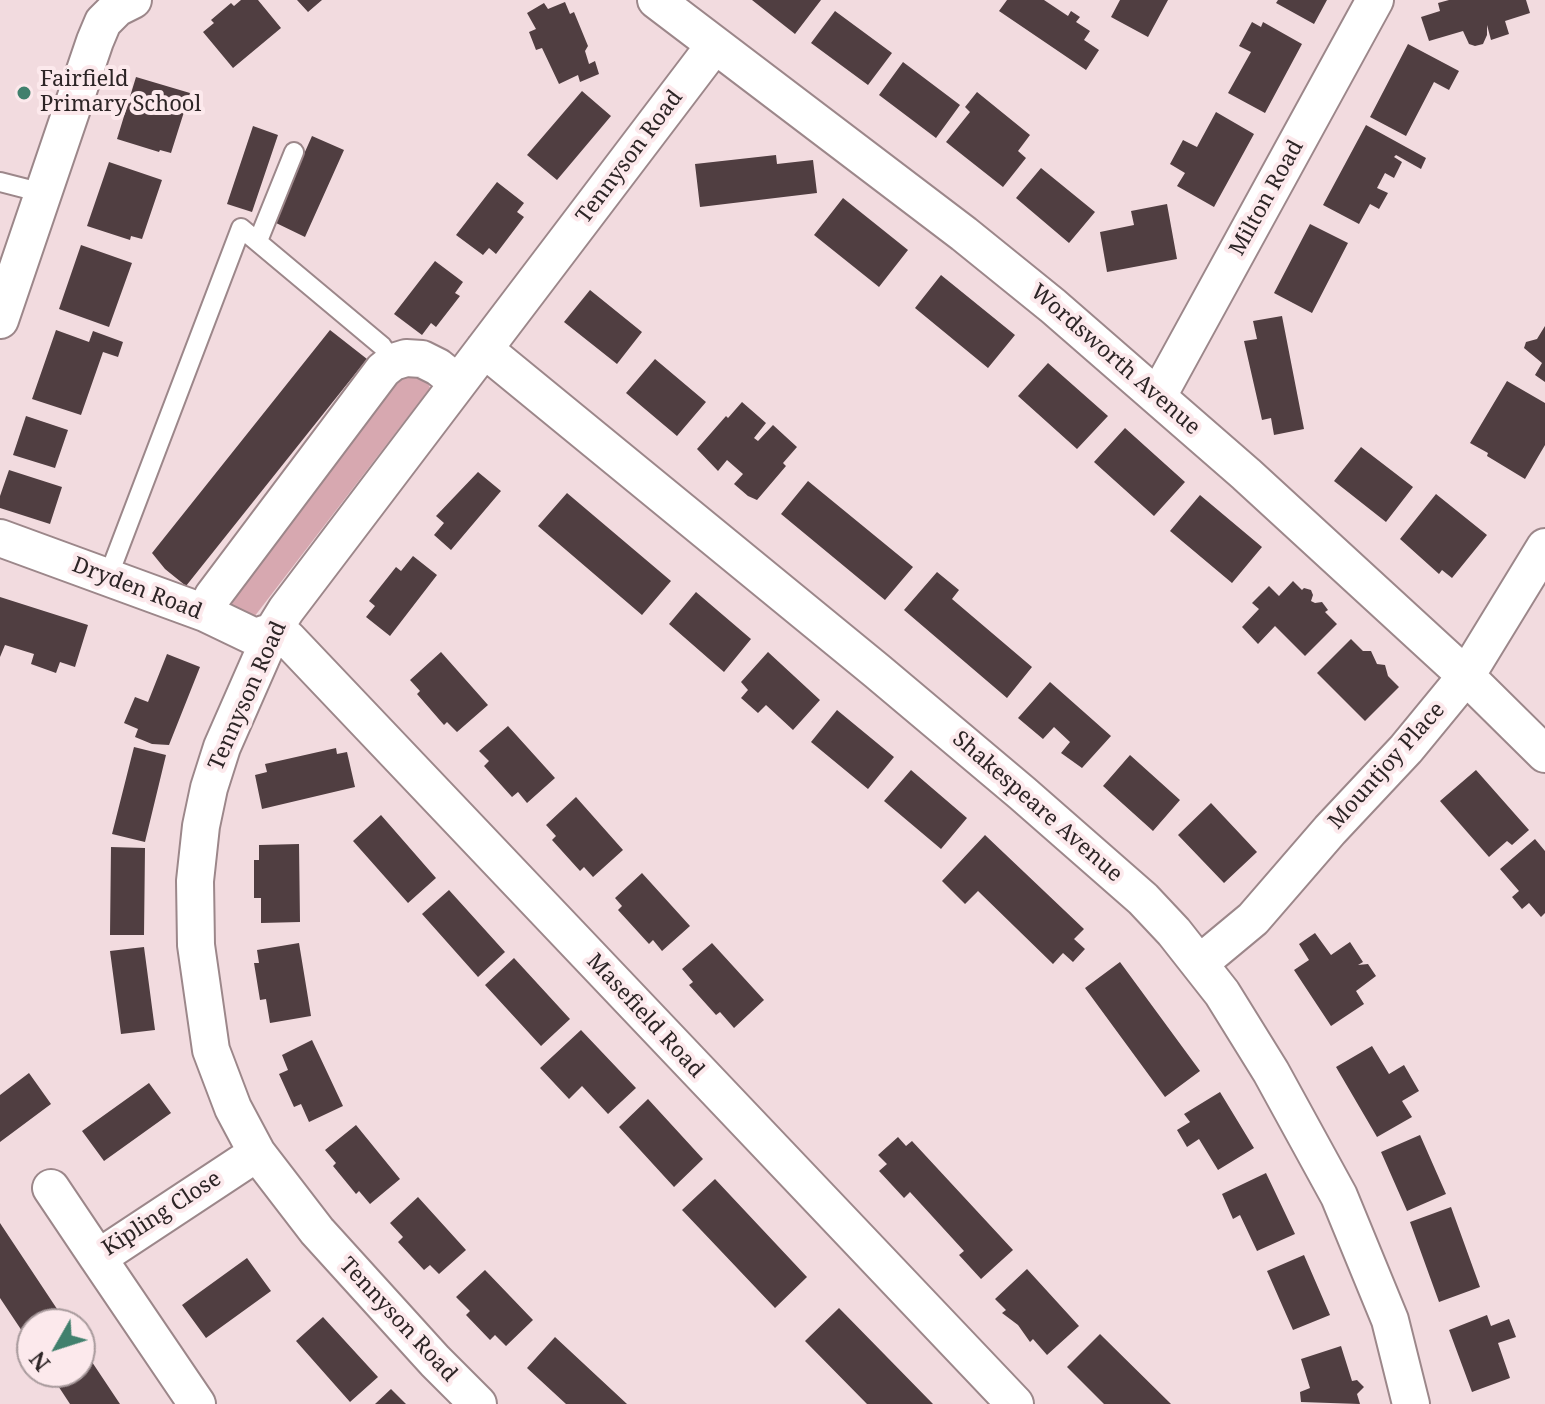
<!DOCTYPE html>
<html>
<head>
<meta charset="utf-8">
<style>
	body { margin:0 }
	#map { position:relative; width:1545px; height:1404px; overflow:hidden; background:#f2dbdf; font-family:"Noto Serif",serif }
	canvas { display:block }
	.north { position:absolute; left:16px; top:1308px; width:80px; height:80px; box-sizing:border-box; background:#fce9ec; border:2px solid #a99b9d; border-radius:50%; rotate:231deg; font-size:22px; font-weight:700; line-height:32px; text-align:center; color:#2d2526 }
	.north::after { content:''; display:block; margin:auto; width:28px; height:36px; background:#41806d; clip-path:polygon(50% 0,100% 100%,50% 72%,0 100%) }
</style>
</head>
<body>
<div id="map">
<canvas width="1545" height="1404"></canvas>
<div class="north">N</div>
</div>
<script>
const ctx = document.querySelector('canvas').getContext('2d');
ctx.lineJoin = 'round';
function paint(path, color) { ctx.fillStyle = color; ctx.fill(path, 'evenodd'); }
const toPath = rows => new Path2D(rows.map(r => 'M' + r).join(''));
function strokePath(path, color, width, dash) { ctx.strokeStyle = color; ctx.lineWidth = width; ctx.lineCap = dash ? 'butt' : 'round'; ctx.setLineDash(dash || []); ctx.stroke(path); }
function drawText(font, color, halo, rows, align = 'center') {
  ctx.font = font + ' "Noto Serif",serif'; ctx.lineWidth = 8; ctx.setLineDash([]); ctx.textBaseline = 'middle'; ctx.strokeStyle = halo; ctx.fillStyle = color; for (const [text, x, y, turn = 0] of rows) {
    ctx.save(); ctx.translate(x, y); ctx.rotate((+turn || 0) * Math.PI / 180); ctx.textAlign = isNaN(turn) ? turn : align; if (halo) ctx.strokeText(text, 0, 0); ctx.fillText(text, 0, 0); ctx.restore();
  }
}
paint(toPath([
	[410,370,426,379,430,388,251,621,230,606,229,595,392,378]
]), '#d7a8b0');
paint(toPath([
	[241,0,258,0,281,28,233,68,203,32,214,23,211,20,231,3,234,6],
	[297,0,322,0,308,12],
	[752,0,821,0,795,34],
	[1007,0,1044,0,1068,16,1071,11,1080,17,1076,22,1090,31,1084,40,1099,50,1086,70,999,11],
	[1120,0,1168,0,1148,37,1111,17],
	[1278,0,1327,0,1314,24,1276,3],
	[1449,0,1526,0,1530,13,1505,21,1509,34,1491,40,1487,25,1487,35,1483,44,1475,46,1469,44,1463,31,1429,41,1421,17,1440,11,1438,3],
	[565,2,570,14,574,12,588,46,585,51,589,64,595,61,599,74,580,82,578,75,559,84,542,48,536,50,529,32,536,29,527,13,544,3,548,9],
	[835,11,892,53,868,85,811,43],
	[1252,22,1261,27,1263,22,1302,44,1265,113,1228,93,1251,52,1239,46],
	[1408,44,1459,71,1449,90,1434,82,1406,136,1370,117],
	[903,62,960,105,936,138,879,95],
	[136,77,190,93,171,153,160,150,159,152,117,139],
	[582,91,611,116,557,180,527,155],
	[977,92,1030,135,1018,151,1026,158,1003,187,946,142,970,112,965,107],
	[1216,112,1254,134,1214,207,1177,186,1185,173,1170,164,1183,140,1197,147],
	[1366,125,1426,158,1421,169,1396,155,1394,157,1402,162,1394,178,1385,173,1377,188,1388,193,1379,209,1370,204,1359,224,1323,205],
	[253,126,278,135,252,212,227,204],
	[312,136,344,150,305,237,274,222],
	[776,155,777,164,813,160,817,193,700,207,695,164],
	[109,162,162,180,142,239,131,236,130,240,87,226],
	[1041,168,1095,212,1069,243,1016,198],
	[497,182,524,203,517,212,524,217,496,254,489,248,483,255,456,235],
	[843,198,908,250,879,287,814,235],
	[1167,204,1177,259,1107,272,1100,232,1134,225,1131,211],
	[1310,224,1348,243,1312,313,1274,293],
	[81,245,132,263,109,327,59,309],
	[435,261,463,282,455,293,460,296,436,327,431,323,422,335,394,314],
	[941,275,1015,335,988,368,915,308],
	[590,290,642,332,617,364,564,322],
	[1282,316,1304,429,1274,435,1271,418,1262,420,1244,341,1257,339,1253,321],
	[1545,326,1545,382,1535,375,1542,363,1524,348,1526,342,1537,339],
	[56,330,89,342,93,331,123,342,118,357,103,352,81,415,32,399],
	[330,330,367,359,186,586,165,569,152,553],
	[655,359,706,402,677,436,626,393],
	[1048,363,1108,416,1077,449,1018,396],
	[1507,381,1545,403,1545,445,1525,479,1487,456,1488,453,1470,443],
	[742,402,766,423,754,438,758,441,773,425,797,447,783,463,786,466,757,500,748,496,734,484,743,474,727,460,718,471,697,449,726,416,728,418],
	[26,416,68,430,55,468,13,455],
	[1125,428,1185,482,1154,516,1094,462],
	[1361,447,1413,487,1386,522,1334,481],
	[9,470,62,487,50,524,0,508,0,496],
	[478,472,501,491,451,550,434,535,444,523,436,516],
	[808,481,913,567,885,600,781,514],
	[567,493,671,581,642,615,538,526],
	[1436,494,1487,535,1452,578,1442,570,1439,574,1400,539],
	[1200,495,1262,547,1232,583,1170,531],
	[413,556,437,575,390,636,366,617,375,606,369,601,396,567,401,571],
	[937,572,959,590,952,599,1032,667,1007,698,904,610],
	[1293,581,1302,590,1304,588,1311,590,1313,595,1311,601,1315,603,1322,602,1328,610,1325,612,1337,624,1305,656,1275,626,1258,644,1242,627,1259,609,1252,603,1269,586,1279,596],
	[696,592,751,639,724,672,669,624],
	[0,597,88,625,75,667,60,662,56,673,31,664,34,654,5,645,0,657],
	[1351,639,1363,651,1371,651,1377,664,1385,665,1388,676,1399,687,1365,721,1317,673],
	[441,652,488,705,457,732,447,722,444,725,417,694,420,691,410,680],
	[768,652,820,700,793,730,766,705,758,713,741,698,748,690,741,682],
	[167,654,200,667,169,745,152,744,135,737,138,729,124,723,135,697,148,702],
	[1050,682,1111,736,1082,768,1061,753,1070,742,1054,727,1043,739,1018,718],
	[837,710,894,757,868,789,811,742],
	[508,726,555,778,527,803,518,792,512,797,484,766,489,761,479,751],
	[134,747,166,755,145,842,112,834],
	[336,748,337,754,347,752,355,787,262,809,255,775,267,772,265,764],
	[1130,755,1180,800,1153,831,1103,786],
	[911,770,967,818,941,849,884,801],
	[1476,770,1529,830,1512,845,1507,841,1489,857,1440,801],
	[576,797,623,850,593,877,584,867,580,871,552,840,556,836,546,825],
	[1211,803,1257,852,1224,883,1178,835],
	[381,815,436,878,408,903,353,841],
	[985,835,1084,929,1074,939,1085,949,1073,962,1063,953,1053,964,978,891,965,904,942,881],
	[1535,839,1545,851,1545,913,1541,917,1529,903,1522,909,1512,897,1519,891,1500,869],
	[299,844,300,922,261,923,261,898,254,898,254,860,259,860,259,845],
	[111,847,145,848,144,935,110,935],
	[642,873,690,926,662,951,653,940,649,944,618,910,622,906,615,898],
	[449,890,505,952,478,977,422,914],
	[1315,933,1331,955,1350,942,1363,962,1358,965,1368,964,1376,976,1356,991,1364,1004,1331,1026,1294,970,1309,960,1299,944],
	[299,943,311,1016,270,1023,266,999,260,1000,254,963,259,963,257,950],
	[712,943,764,1000,734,1028,720,1012,716,1015,689,985,693,982,682,969],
	[144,947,155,1030,121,1034,110,951],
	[514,958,570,1019,541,1046,485,985],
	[1120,962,1200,1071,1165,1097,1085,988],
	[581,1030,636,1088,608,1114,582,1086,569,1099,540,1068],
	[312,1040,343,1106,309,1122,301,1104,294,1107,279,1074,288,1070,282,1055],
	[1372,1046,1389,1074,1404,1065,1419,1091,1402,1101,1412,1117,1377,1137,1336,1067],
	[29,1073,51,1104,0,1142,0,1095],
	[149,1083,171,1113,104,1161,82,1131],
	[1220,1092,1254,1148,1218,1170,1199,1139,1187,1147,1177,1130,1190,1122,1184,1114],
	[648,1099,703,1159,674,1187,619,1127],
	[356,1125,400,1179,370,1204,359,1191,356,1194,333,1166,336,1163,325,1150],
	[1420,1135,1446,1194,1407,1211,1381,1152],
	[898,1137,906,1146,912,1141,1013,1250,981,1279,959,1255,964,1251,910,1192,904,1198,879,1171,887,1164,878,1155],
	[1266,1173,1295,1234,1257,1251,1240,1215,1233,1219,1222,1194],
	[715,1179,807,1277,775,1308,682,1210],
	[418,1197,466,1250,439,1274,430,1265,424,1270,398,1242,403,1237,390,1223],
	[1451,1207,1480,1287,1439,1302,1410,1222],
	[0,1223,67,1324,32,1324,32,1346,0,1298],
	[1304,1255,1330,1315,1293,1330,1267,1271],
	[247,1258,271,1291,206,1338,182,1305],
	[1027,1269,1079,1326,1047,1355,1033,1339,1030,1342,1018,1325,1002,1313,1006,1310,995,1299],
	[485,1270,533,1320,506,1346,495,1335,490,1340,466,1315,470,1311,456,1297],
	[839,1308,933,1404,867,1404,805,1341],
	[1487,1315,1491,1326,1509,1319,1516,1337,1498,1343,1510,1378,1472,1392,1449,1330],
	[323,1317,378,1377,350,1402,296,1341],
	[1100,1334,1171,1404,1104,1404,1067,1367],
	[555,1337,627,1404,566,1404,527,1368],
	[80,1344,120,1404,70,1404,49,1372,80,1372],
	[1341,1346,1352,1381,1357,1380,1364,1387,1357,1394,1360,1404,1301,1402,1300,1392,1310,1388,1301,1359],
	[391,1389,406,1404,375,1404]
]), '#503e41');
const service = toPath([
	[0,182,43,193],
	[258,241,294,152],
	[108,577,241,228,382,346,393,362]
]);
const minor = toPath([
	[656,0,964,234,1053,306,1246,474,1466,676,1545,754],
	[0,320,95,41,103,22,117,8,133,0],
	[484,349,877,671,1022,793,1143,899,1174,932,1222,993,1271,1072,1339,1196,1390,1320,1411,1404],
	[1158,396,1375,0],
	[0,538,205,613,255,637,273,631],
	[205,613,213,596,383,370,393,362,406,358,422,359,438,367,458,383],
	[273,631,288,639,1015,1404],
	[1200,963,1253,919,1330,830,1406,749,1466,676,1545,547],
	[51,1188,98,1258,257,1153],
	[98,1258,197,1404],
	[478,1404,435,1361,317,1231,257,1153,233,1108,211,1050,196,945,195,881,201,826,209,788,222,747,273,631,286,610,714,46]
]);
strokePath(service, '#9c878a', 22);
strokePath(minor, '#9c878a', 40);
strokePath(service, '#fff', 18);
strokePath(minor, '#fff', 36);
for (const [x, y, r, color] of [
	[24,93,8,"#41806d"]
]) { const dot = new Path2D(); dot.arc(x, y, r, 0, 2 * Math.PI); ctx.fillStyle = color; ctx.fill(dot); strokePath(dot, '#fce9ec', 3); }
drawText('22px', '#2d2526', '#fce9ec', [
	["Fairfield",40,80],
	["Primary School",40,105]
], 'left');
drawText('22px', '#2d2526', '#fce9ec', [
	["Tennyson Road",630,157,-53],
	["Milton Road",1267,198,-61],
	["Wordsworth Avenue",1115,360,41],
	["Dryden Road",137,589,21],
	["Tennyson Road",248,696,-66],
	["Mountjoy Place",1387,766,-48],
	["Shakespeare Avenue",1037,807,41],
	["Masefield Road",645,1016,47],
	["Kipling Close",162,1214,-33],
	["Tennyson Road",398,1320,47]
]);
</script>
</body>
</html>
